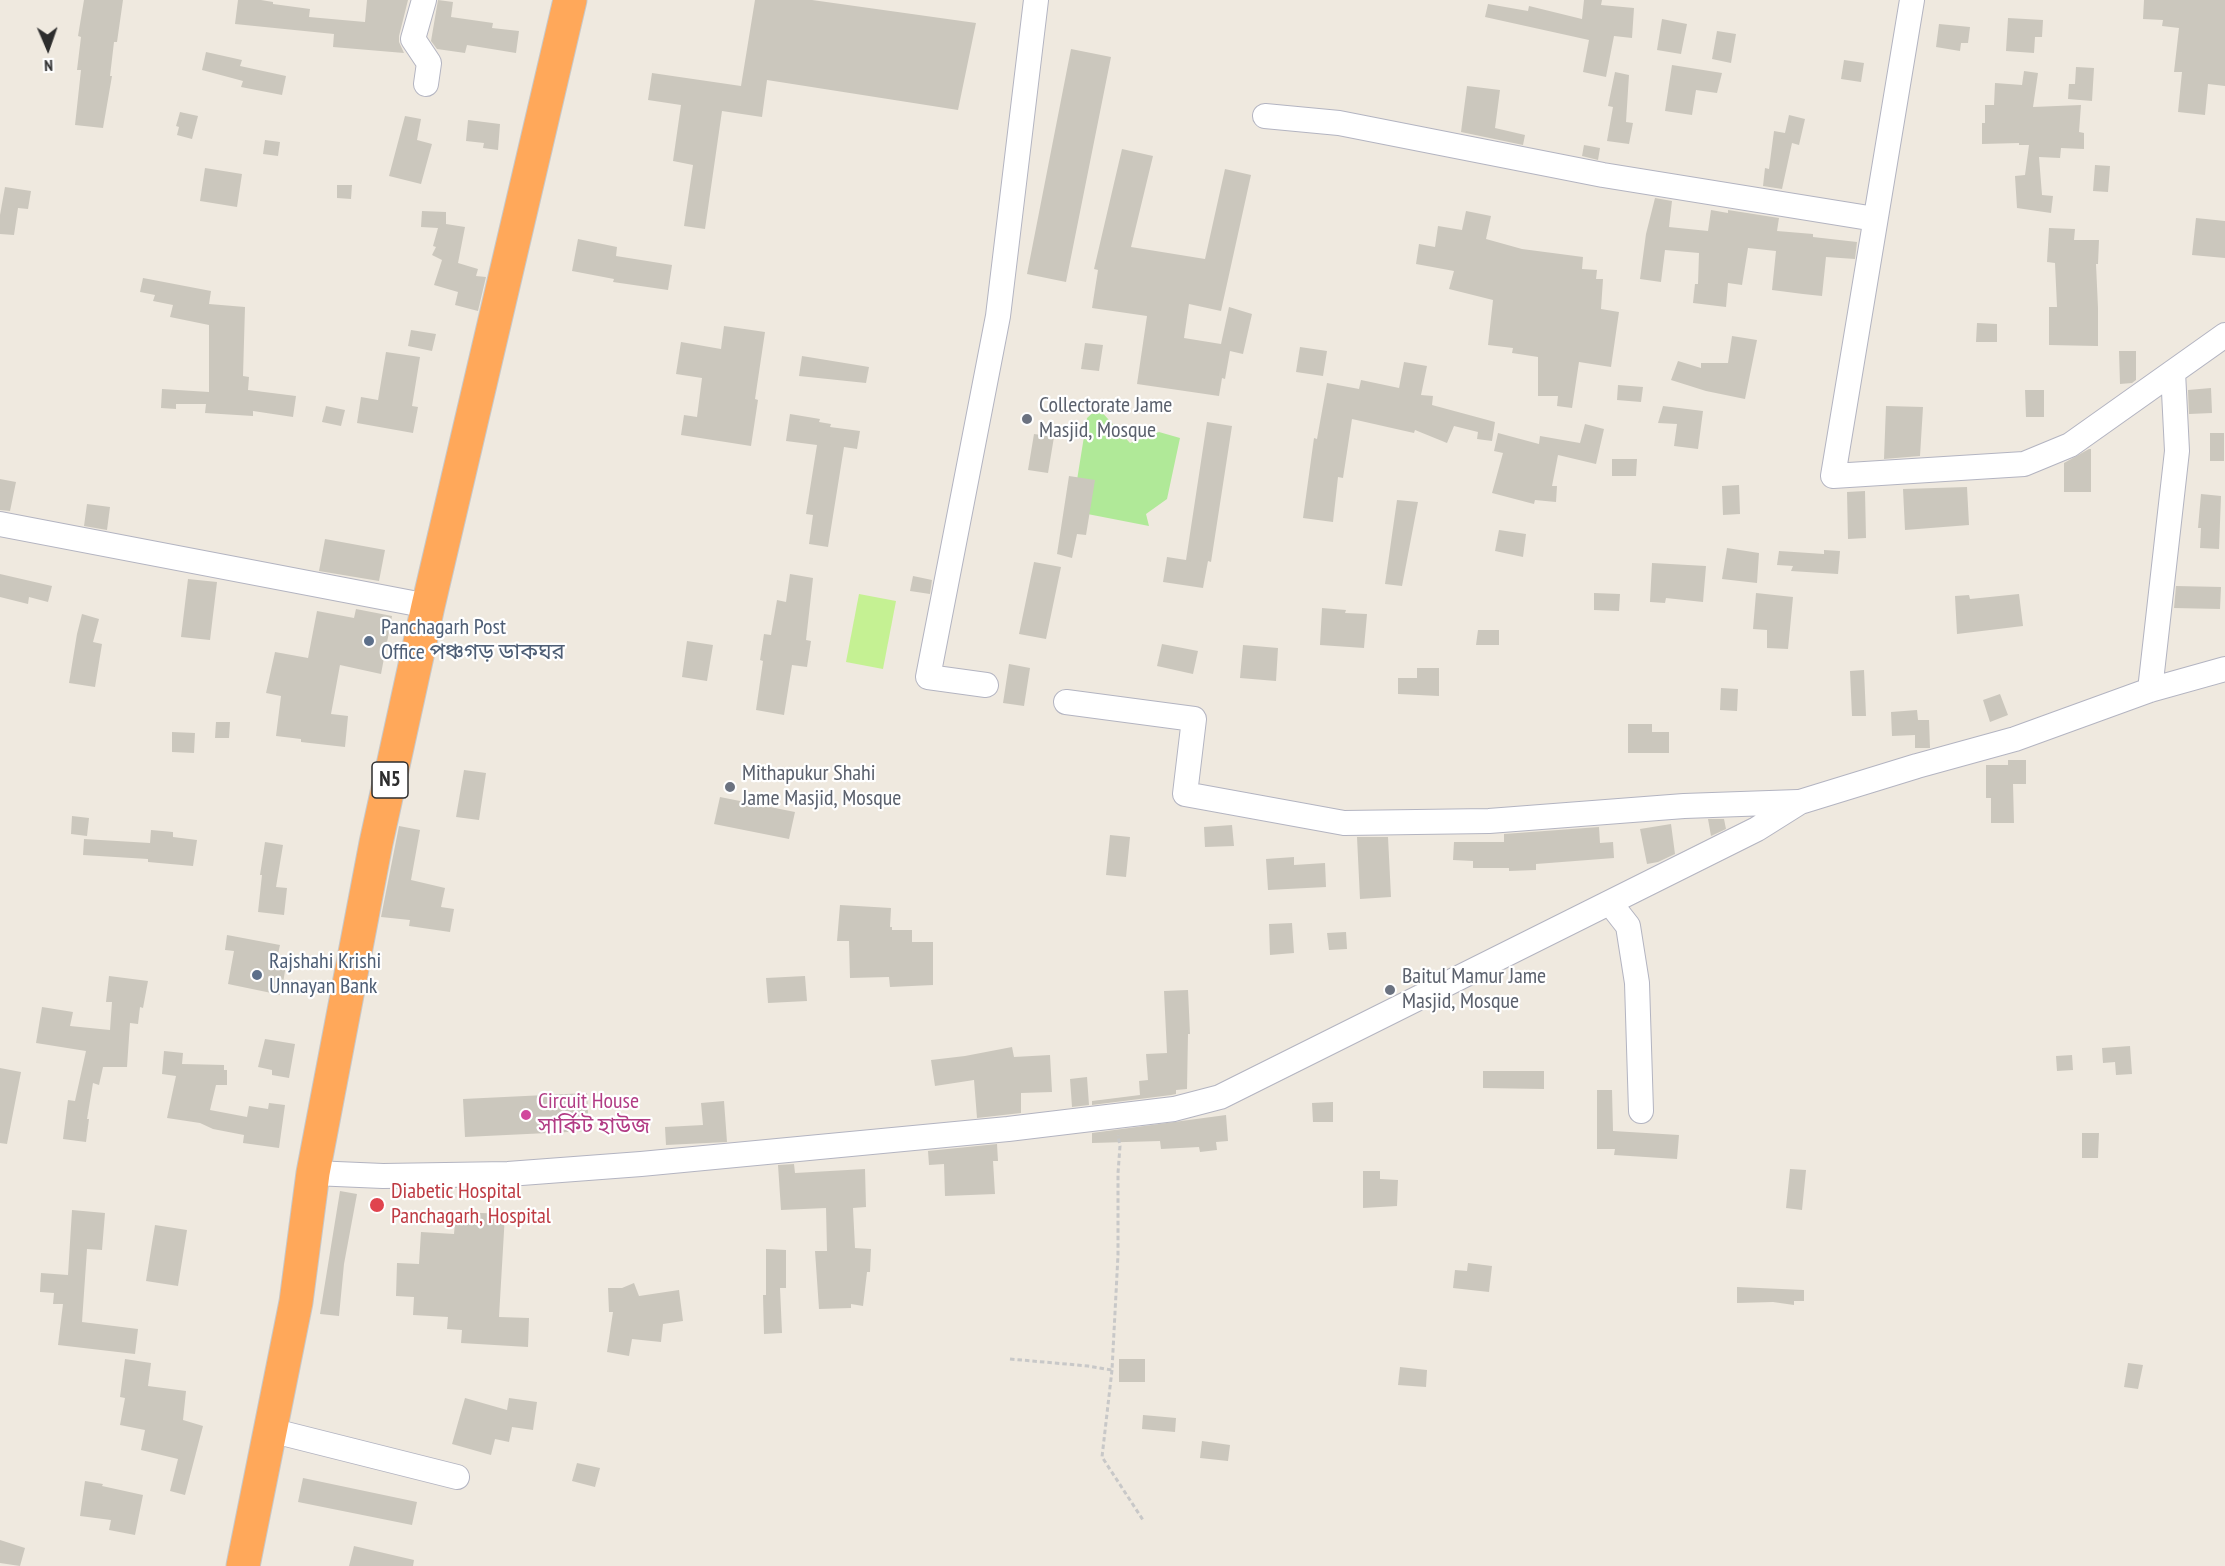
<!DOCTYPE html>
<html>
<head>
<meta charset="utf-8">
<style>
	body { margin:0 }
	#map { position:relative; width:2225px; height:1566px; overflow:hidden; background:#efe9df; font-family:"PT Sans Narrow",sans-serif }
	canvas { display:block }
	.north { position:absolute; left:18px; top:18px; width:60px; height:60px; -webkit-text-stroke:4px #fff; paint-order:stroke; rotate:178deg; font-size:16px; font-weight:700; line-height:24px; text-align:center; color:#2d2d2d }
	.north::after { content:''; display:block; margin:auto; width:21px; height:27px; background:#2d2d2d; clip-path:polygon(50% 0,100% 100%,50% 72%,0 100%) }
</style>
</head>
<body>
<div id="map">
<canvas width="2225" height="1566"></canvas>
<div class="north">N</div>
</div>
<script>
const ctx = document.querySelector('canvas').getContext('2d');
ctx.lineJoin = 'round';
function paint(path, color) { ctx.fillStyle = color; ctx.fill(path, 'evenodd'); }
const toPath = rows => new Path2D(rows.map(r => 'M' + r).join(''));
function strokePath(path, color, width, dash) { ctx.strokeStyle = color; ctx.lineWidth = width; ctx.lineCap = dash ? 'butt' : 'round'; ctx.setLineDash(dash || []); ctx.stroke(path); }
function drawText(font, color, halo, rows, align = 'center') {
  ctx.font = font + ' "PT Sans Narrow","Noto Sans Bengali",sans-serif'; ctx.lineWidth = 4.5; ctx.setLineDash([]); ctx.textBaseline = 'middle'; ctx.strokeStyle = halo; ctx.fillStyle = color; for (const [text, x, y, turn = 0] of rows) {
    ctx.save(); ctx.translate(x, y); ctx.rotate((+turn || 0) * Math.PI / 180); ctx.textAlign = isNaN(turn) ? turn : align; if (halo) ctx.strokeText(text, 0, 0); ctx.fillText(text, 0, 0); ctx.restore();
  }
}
paint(toPath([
	[1098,408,1130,443,1159,432,1180,438,1167,499,1146,514,1149,526,1072,511,1087,418]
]), '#b0e998');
paint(toPath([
	[859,594,896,601,883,669,846,662]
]), '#c5f193');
paint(toPath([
	[84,0,123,0,117,42,114,42,110,76,112,76,103,128,75,125,81,70,77,70,81,37,78,36],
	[238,0,261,0,273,2,273,4,310,9,309,17,365,22,367,0,408,0,399,36,399,42,404,53,333,47,334,34,235,24],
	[438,0,453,2,451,17,493,23,492,28,519,31,516,53,467,45,465,53,437,49,431,41],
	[755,0,812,0,976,23,958,110,767,80,762,117,722,111,705,229,684,226,693,165,673,161,681,105,648,100,652,73,741,86],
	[1584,0,1602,0,1601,5,1634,8,1632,38,1614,36,1606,77,1583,72,1589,40,1485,17,1488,4,1528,11,1529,6,1582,19],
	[2144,0,2225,0,2225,86,2208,84,2205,115,2178,112,2182,72,2174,72,2179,28,2162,26,2163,20,2143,19],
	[2008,18,2043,20,2042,37,2035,37,2034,53,2006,51],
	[1662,19,1687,24,1681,54,1657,50],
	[1939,24,1970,27,1968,43,1961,43,1960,51,1936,47],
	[1717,31,1736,34,1731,63,1712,59],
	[1071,49,1111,57,1066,282,1027,274],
	[206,52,242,60,240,66,286,76,282,95,241,87,243,81,202,70],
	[1844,60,1864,63,1861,82,1841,79],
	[1672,65,1722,73,1717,93,1696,90,1692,115,1665,111],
	[2076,67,2094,68,2092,101,2068,99,2069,84,2075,84],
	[2024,71,2038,73,2033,107,2081,105,2079,132,2084,133,2084,149,2061,148,2060,158,2039,157,2042,195,2053,196,2051,213,2017,208,2015,176,2025,175,2029,145,2019,145,2019,143,1982,144,1982,123,1985,123,1985,105,1994,105,1995,83,2022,85],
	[1615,72,1629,75,1626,122,1633,123,1629,144,1607,141,1613,107,1608,106],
	[1467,86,1500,90,1495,128,1525,135,1523,145,1461,132],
	[180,112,198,116,192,139,177,135,179,127,176,126],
	[1789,115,1805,119,1799,145,1792,143,1782,189,1763,186,1765,168,1769,169,1774,131,1785,133],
	[405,116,421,119,417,140,432,144,421,184,389,176],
	[468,120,500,124,498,150,483,148,484,143,466,141],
	[265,140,280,142,278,156,263,154],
	[1584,145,1600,148,1598,160,1582,156],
	[1122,149,1153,156,1131,247,1205,259,1225,169,1251,175,1221,311,1189,304,1184,338,1221,344,1229,307,1252,314,1243,354,1230,351,1225,379,1222,378,1219,396,1137,384,1147,316,1092,308,1098,270,1094,269],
	[2095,165,2110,166,2108,192,2093,191],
	[205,168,242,174,237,207,200,201],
	[337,185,352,185,351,199,337,198],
	[5,187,31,191,28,209,18,208,14,235,0,234,0,215],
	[1655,198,1672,201,1669,227,1708,231,1711,210,1728,213,1728,210,1779,218,1777,231,1813,234,1813,237,1857,242,1855,259,1826,257,1822,296,1803,294,1772,290,1776,251,1748,248,1742,285,1728,283,1726,307,1693,303,1695,284,1698,284,1699,253,1665,250,1661,282,1640,279,1646,234],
	[422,211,446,212,446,224,465,227,458,263,478,269,476,276,486,277,478,311,455,305,458,292,434,285,442,260,432,255,436,247,433,246,438,228,421,227],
	[1466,211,1491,216,1486,239,1522,249,1583,257,1582,269,1597,270,1596,279,1603,279,1601,309,1619,312,1611,367,1579,362,1572,408,1557,406,1558,396,1538,396,1538,357,1512,353,1513,348,1488,345,1493,300,1449,289,1454,271,1416,264,1419,244,1435,247,1438,226,1462,230],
	[2196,218,2225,221,2225,258,2192,255],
	[2049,228,2075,229,2074,240,2099,240,2098,264,2096,264,2098,308,2098,346,2049,345,2049,307,2057,307,2055,263,2047,262],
	[578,239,617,247,616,256,672,265,668,290,613,282,614,279,572,271],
	[143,278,211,291,209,304,245,307,243,376,249,377,248,390,296,396,293,417,253,411,253,416,205,413,206,404,176,404,176,409,161,408,162,389,209,392,209,325,170,317,173,305,153,301,155,295,140,292],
	[1977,323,1997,324,1997,342,1976,342],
	[724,326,765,332,755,399,758,400,751,446,681,435,684,415,697,417,702,378,676,374,681,342,721,349],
	[411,330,436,334,432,351,408,346],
	[1732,336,1757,340,1745,399,1706,391,1671,380,1678,361,1701,368,1701,363,1728,363],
	[1085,343,1103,345,1099,371,1081,369],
	[1300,347,1327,351,1323,376,1296,372],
	[2119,351,2136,351,2136,380,2132,383,2120,384],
	[386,352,420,357,412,406,418,407,413,433,357,423,361,397,378,400],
	[802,356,869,367,866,383,799,376],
	[1404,362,1427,366,1421,395,1433,396,1432,405,1495,422,1492,441,1477,439,1478,432,1454,426,1447,443,1415,430,1414,433,1352,419,1343,478,1338,477,1333,522,1303,518,1314,438,1317,439,1327,383,1359,389,1361,380,1399,388],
	[1618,385,1643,387,1641,402,1617,400],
	[2211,388,2212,413,2189,414,2188,390],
	[2025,390,2044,390,2044,417,2026,417],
	[326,406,345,410,341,426,322,422],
	[1663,406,1703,411,1698,449,1674,446,1677,424,1658,423],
	[1886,406,1923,407,1920,456,1884,459],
	[790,414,820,419,819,422,831,424,830,427,860,431,857,449,844,447,828,547,809,544,813,515,806,514,817,445,786,441],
	[1207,422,1232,426,1211,562,1208,561,1203,588,1163,582,1167,557,1186,560],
	[1585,424,1604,429,1596,464,1558,455,1552,486,1557,486,1556,502,1535,500,1534,504,1492,493,1503,453,1494,451,1498,433,1539,444,1540,436,1580,443],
	[2210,433,2224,433,2224,461,2210,461],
	[1034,434,1054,437,1048,473,1028,470],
	[2089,449,2091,449,2091,492,2064,492,2064,463],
	[1612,459,1637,459,1636,476,1612,476],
	[1069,476,1095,480,1086,535,1077,534,1072,558,1057,554],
	[0,479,16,482,10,511,0,510],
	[1739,485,1740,514,1723,515,1722,486],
	[1967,487,1969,525,1905,530,1903,489],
	[1865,491,1866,538,1848,539,1847,492],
	[2201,494,2221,496,2219,549,2200,548,2201,528,2198,528],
	[1397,500,1418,502,1402,586,1385,584],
	[87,504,110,507,107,530,84,526],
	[1499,530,1526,534,1523,557,1495,551],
	[325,539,385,550,379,581,319,571],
	[1727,548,1759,553,1757,583,1722,579],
	[1824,550,1840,551,1838,574,1791,571,1793,566,1777,565,1779,551,1824,554],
	[1034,562,1061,567,1046,639,1019,634],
	[1652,563,1706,566,1703,602,1666,598,1665,603,1650,602],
	[0,574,52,586,48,602,29,597,28,604,0,597],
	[790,574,813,578,806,640,811,641,807,667,792,665,784,715,756,710,763,661,760,660,764,634,771,635,777,600,786,602],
	[913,576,932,580,930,594,910,591],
	[188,579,217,582,210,640,181,637],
	[2176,586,2221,587,2220,609,2174,608],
	[1594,593,1620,594,1619,611,1594,610],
	[1756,593,1793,597,1788,649,1767,648,1767,630,1753,629],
	[2019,594,2023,626,1957,634,1955,596,1969,595,1970,599],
	[1322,608,1346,610,1345,613,1367,614,1364,648,1320,645],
	[356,609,392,616,381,674,340,665,331,714,348,716,345,747,301,742,301,739,276,736,281,696,266,693,275,652,308,658,317,611,354,618],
	[82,614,99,619,93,642,102,644,95,687,69,683,77,634],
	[1478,630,1499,630,1499,645,1476,645],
	[687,641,713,645,707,681,682,677],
	[1162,644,1198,651,1193,674,1157,666],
	[1243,645,1278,648,1276,681,1240,678],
	[1009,664,1030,668,1024,706,1003,703],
	[1417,668,1439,668,1439,696,1398,694,1398,678,1417,678],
	[1864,670,1866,716,1852,716,1850,671],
	[1721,688,1738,689,1737,711,1720,710],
	[2000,694,2008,715,1990,722,1983,700],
	[1917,710,1918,720,1929,720,1930,748,1915,748,1915,735,1892,736,1891,712],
	[216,722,230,722,229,738,215,738],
	[1628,724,1652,724,1652,732,1669,732,1669,753,1628,753],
	[172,732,195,733,194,753,172,752],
	[2008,760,2026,760,2026,784,2013,784,2014,823,1991,823,1991,798,1986,798,1986,765,2008,765],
	[464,770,486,773,479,820,456,817],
	[720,797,795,812,789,839,714,824],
	[72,816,89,818,87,836,71,834],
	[1708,819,1724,819,1726,829,1711,836],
	[1671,824,1675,854,1658,862,1647,864,1640,829],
	[1232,825,1234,846,1205,847,1204,827],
	[399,826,420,830,411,880,445,888,441,907,454,909,450,932,409,926,410,920,381,917],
	[1599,827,1600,843,1613,842,1614,858,1536,864,1536,870,1509,871,1509,868,1473,868,1473,861,1453,860,1454,842,1504,842,1504,834],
	[151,830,173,832,173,837,197,840,193,866,148,862,148,859,83,855,84,839,150,843],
	[1110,835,1130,837,1126,877,1106,875],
	[1357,837,1388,837,1391,897,1360,899],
	[265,842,283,845,276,887,287,888,284,915,258,912,262,875,260,875],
	[1294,857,1294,865,1325,863,1326,887,1268,890,1266,859],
	[840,905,891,908,890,927,892,927,892,930,912,930,912,942,933,942,933,985,890,987,889,977,850,978,849,941,837,941],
	[1292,923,1294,953,1270,955,1269,924],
	[1346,932,1347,949,1329,950,1327,933],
	[227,935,280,945,276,963,286,965,281,995,228,984,234,951,225,950],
	[109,976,148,981,143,1008,140,1007,138,1024,130,1023,127,1067,103,1067,99,1085,93,1083,87,1119,89,1119,86,1142,63,1139,68,1100,75,1101,86,1051,36,1043,42,1007,73,1012,70,1026,110,1030,112,1002,106,1002],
	[805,976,807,1001,768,1003,766,978],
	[1188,990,1190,1034,1188,1034,1187,1089,1176,1090,1176,1094,1171,1095,1092,1105,1092,1101,1140,1095,1139,1081,1148,1080,1146,1054,1167,1053,1164,991],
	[265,1039,295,1044,289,1078,272,1075,272,1070,258,1067],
	[2130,1046,2132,1074,2116,1075,2115,1062,2103,1063,2102,1048],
	[1012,1047,1014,1057,1050,1055,1052,1092,1021,1093,1021,1113,977,1118,974,1080,935,1086,931,1060,965,1056],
	[164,1051,183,1053,182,1064,224,1065,224,1070,227,1070,227,1085,216,1085,210,1110,247,1117,249,1106,268,1109,269,1103,285,1105,279,1148,243,1143,244,1135,213,1129,200,1123,167,1118,176,1076,162,1074],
	[2072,1055,2073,1070,2057,1071,2056,1056],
	[0,1068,21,1072,7,1144,0,1143],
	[1483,1071,1544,1071,1544,1089,1483,1088],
	[1087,1077,1089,1105,1072,1107,1070,1079],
	[1597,1090,1612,1090,1613,1131,1679,1135,1677,1159,1614,1155,1615,1149,1597,1149],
	[587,1093,589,1131,465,1137,463,1099],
	[724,1101,727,1142,666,1145,665,1127,703,1125,701,1103],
	[1333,1102,1333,1122,1313,1122,1312,1103],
	[1226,1115,1228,1141,1216,1142,1217,1150,1200,1152,1199,1147,1161,1149,1160,1141,1092,1143,1092,1133],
	[2082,1133,2099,1133,2098,1158,2082,1158],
	[997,1144,998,1161,993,1161,995,1194,945,1196,944,1164,929,1165,928,1151],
	[794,1164,795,1173,865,1169,866,1207,853,1208,855,1248,871,1249,870,1272,867,1272,863,1306,851,1304,851,1308,819,1309,815,1251,827,1251,826,1208,781,1210,778,1165],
	[1790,1169,1806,1170,1802,1210,1786,1208],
	[1363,1171,1380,1171,1380,1179,1398,1180,1397,1206,1363,1208],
	[340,1191,357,1194,344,1264,339,1316,320,1314],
	[72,1210,105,1213,102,1250,87,1249,82,1322,138,1329,135,1354,58,1345,63,1304,53,1304,54,1293,40,1292,41,1273,68,1275],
	[459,1212,505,1214,499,1317,529,1318,528,1347,461,1343,462,1330,447,1329,448,1317,413,1315,414,1297,396,1296,397,1263,419,1264,421,1232,454,1234,455,1222],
	[155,1225,187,1230,178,1286,146,1281],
	[766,1249,786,1250,786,1288,780,1288,782,1333,764,1334,763,1295,766,1295],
	[1468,1263,1492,1266,1489,1292,1453,1288,1455,1270,1467,1271],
	[634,1283,639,1296,679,1290,683,1321,663,1324,661,1342,632,1339,629,1356,607,1352,613,1312,609,1312,608,1288,622,1288],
	[1737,1287,1804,1290,1804,1301,1794,1301,1794,1305,1773,1302,1737,1303],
	[125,1359,151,1363,148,1386,186,1391,183,1420,203,1426,185,1495,170,1491,178,1459,141,1450,145,1430,120,1425,125,1398,120,1397],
	[1119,1359,1145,1359,1145,1382,1119,1382],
	[2128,1363,2143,1365,2138,1389,2124,1387],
	[1400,1367,1427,1370,1426,1387,1398,1385],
	[465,1398,507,1410,509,1398,537,1402,533,1430,512,1427,509,1442,495,1439,491,1455,452,1444],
	[1143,1415,1176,1418,1175,1432,1142,1429],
	[1202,1441,1230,1445,1228,1461,1200,1458],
	[577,1463,600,1468,595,1487,572,1481],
	[303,1478,417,1502,412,1525,298,1502],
	[85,1481,103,1484,102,1486,143,1495,135,1535,109,1530,111,1520,80,1516],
	[0,1540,25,1548,20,1566,0,1563],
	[354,1546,414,1560,413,1566,349,1566]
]), '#cbc7bd');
const minor = toPath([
	[424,0,413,39,429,63,426,84],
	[1912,0,1833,476,2024,464,2070,445,2225,335],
	[1265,116,1339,123,1603,175,1875,219],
	[0,524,428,606],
	[986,685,928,677,998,316,1036,0],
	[2150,690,2177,451,2173,372],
	[1066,702,1194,719,1185,794,1344,823,1489,821,1684,806,1798,802],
	[1610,903,1628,926,1637,983,1641,1111],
	[313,1173,383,1176,508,1174,641,1164,1008,1129,1174,1109,1220,1097,1757,829,1800,802,1917,766,2015,739,2150,690,2225,669],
	[270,1430,457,1477]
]);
const highway = toPath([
	[243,1566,296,1302,313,1173,376,843,428,606,570,0]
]);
strokePath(minor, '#b3b4c1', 26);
strokePath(highway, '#c8c8c8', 35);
strokePath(toPath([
	[1010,1359,1088,1366,1112,1370,1118,1255,1118,1173,1120,1146,1118,1135],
	[1112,1370,1102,1457,1143,1520]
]), '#c8c8c8', 3, [4.5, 3]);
strokePath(minor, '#fff', 24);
strokePath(highway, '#ffa85a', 33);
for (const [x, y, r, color] of [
	[1027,419,6,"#6b7280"],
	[369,641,6,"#5c6f8a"],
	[730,787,6,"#6b7280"],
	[257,975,6,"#5c6f8a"],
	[1390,990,6,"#6b7280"],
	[526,1115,6,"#d1479c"],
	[377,1205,8,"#e0444e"]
]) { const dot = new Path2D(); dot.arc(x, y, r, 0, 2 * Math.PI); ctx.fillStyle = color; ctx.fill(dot); strokePath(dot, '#fff', 2); }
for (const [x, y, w] of [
	[390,780,36]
]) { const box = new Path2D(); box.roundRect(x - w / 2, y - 18, w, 36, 4.5); ctx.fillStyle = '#fff'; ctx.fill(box); strokePath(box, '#2d2d2d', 1.5); }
drawText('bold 21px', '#2d2d2d', null, [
	["N5",390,780]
]);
drawText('22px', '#5b616d', '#fff', [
	["Collectorate Jame",1039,406],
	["Masjid, Mosque",1039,431],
	["Mithapukur Shahi",742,774],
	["Jame Masjid, Mosque",742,799],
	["Baitul Mamur Jame",1402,977],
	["Masjid, Mosque",1402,1002]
], 'left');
drawText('22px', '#4e5e75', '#fff', [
	["Panchagarh Post",381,628],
	["Office পঞ্চগড় ডাকঘর",381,653],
	["Rajshahi Krishi",269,962],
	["Unnayan Bank",269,987]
], 'left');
drawText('22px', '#b23c85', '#fff', [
	["Circuit House",538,1102],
	["সার্কিট হাউজ",538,1127]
], 'left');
drawText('22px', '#be3a42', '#fff', [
	["Diabetic Hospital",391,1192],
	["Panchagarh, Hospital",391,1217]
], 'left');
</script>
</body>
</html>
